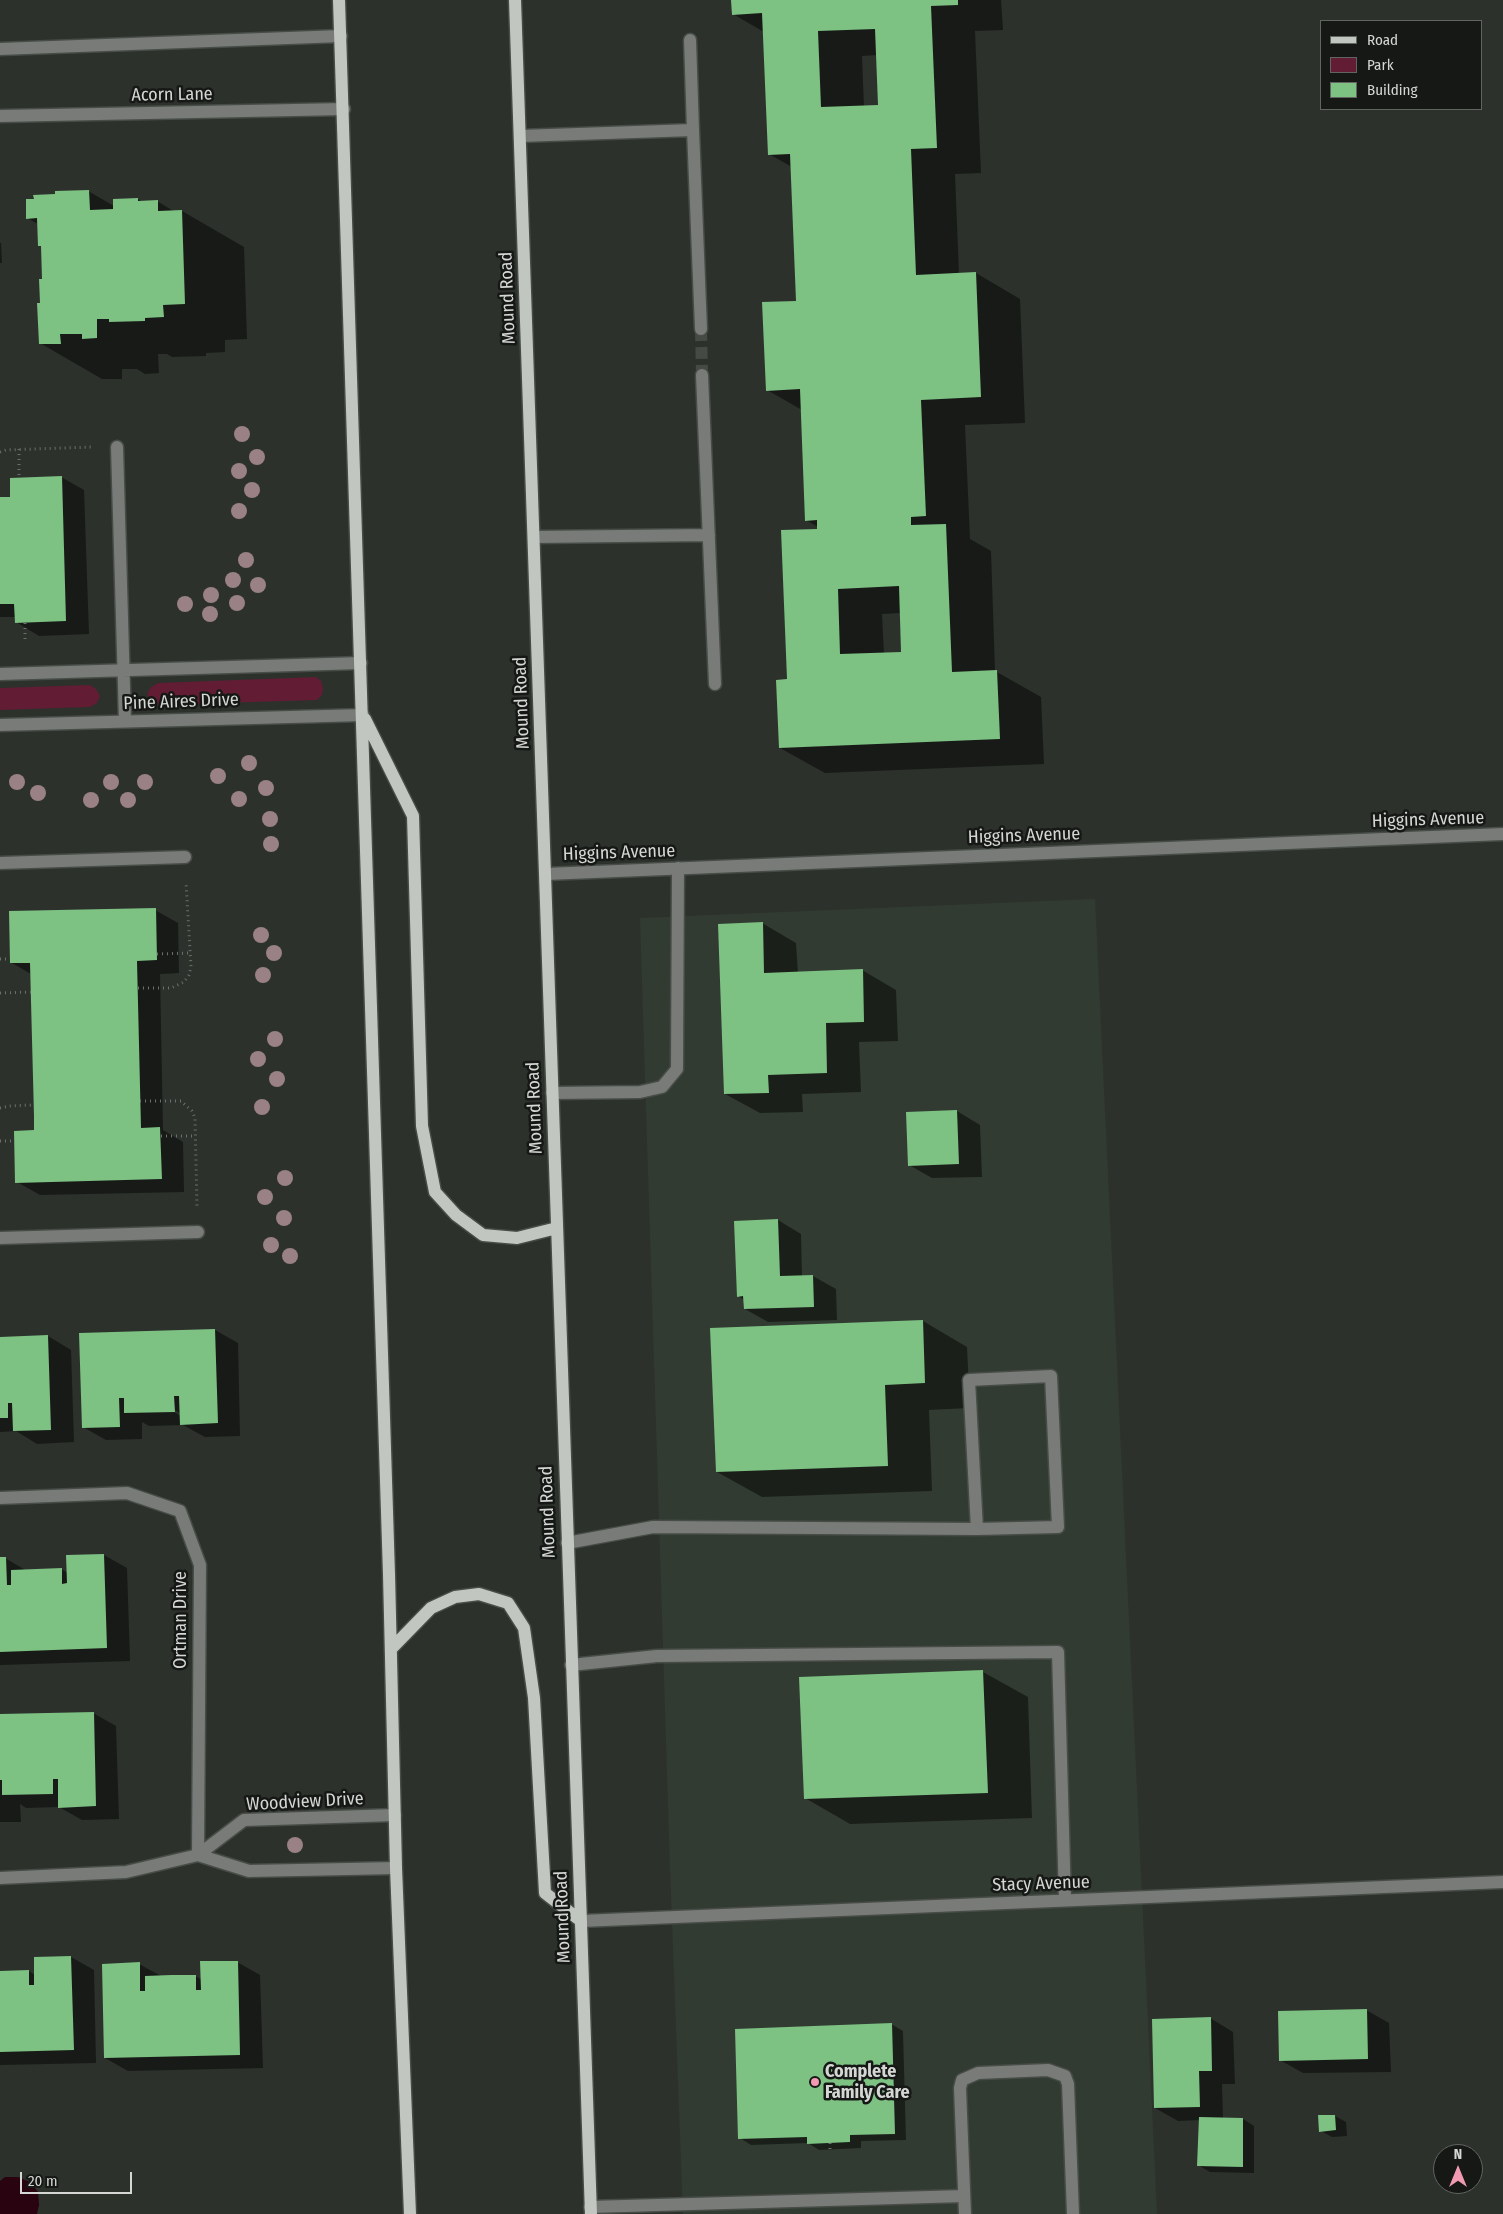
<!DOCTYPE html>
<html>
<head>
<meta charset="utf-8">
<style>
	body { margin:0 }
	#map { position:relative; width:1503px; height:2214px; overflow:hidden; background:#2c312c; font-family:"Fira Sans Condensed",sans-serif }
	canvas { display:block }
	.legend { position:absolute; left:1320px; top:20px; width:162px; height:90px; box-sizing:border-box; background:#161816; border:1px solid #626462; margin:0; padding:6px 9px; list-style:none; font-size:15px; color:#d4d7d4 }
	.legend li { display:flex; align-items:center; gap:10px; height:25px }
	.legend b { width:25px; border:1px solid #626462 }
	.north { position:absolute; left:1433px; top:2144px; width:50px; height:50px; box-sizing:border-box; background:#161816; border:1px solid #626462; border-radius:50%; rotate:0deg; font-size:14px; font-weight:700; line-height:20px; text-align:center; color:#d4d7d4 }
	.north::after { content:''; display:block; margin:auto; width:18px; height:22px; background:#f19ab1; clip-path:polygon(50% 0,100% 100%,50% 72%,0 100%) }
	.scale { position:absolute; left:20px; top:2172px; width:112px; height:22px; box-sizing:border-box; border:2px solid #d4d7d4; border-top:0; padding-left:6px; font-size:15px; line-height:18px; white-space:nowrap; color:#d4d7d4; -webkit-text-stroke:4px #161816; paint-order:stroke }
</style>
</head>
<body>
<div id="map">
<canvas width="1503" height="2214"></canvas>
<ul class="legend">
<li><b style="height:6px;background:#c1c6c1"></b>Road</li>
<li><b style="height:14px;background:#621d35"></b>Park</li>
<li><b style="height:14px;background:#7dc183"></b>Building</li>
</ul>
<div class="north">N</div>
<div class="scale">20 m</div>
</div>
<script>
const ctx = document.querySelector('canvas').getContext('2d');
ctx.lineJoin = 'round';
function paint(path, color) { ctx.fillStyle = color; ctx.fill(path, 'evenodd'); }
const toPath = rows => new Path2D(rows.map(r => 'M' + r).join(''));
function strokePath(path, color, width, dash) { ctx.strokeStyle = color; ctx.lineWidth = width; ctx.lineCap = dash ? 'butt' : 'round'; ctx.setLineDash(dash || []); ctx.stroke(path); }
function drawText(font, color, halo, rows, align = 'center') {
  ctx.font = font + ' "Fira Sans Condensed",sans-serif'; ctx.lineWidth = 5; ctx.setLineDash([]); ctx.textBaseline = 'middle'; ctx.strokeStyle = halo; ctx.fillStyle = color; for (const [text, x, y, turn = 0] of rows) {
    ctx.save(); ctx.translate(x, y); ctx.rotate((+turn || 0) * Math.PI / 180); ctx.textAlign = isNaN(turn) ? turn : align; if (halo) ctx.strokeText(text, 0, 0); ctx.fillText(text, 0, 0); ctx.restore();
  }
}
paint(toPath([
	[1095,899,1157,2214,683,2214,670,1867,640,918]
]), '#323b32');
paint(toPath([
	[316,677,321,681,323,688,322,695,317,700,158,705,151,701,147,694,151,687,158,683],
	[90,685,96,689,100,696,97,703,90,707,0,710,0,688]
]), '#621d35');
paint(toPath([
	[5,2177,18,2177,30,2182,38,2192,39,2205,37,2214,0,2214,0,2181]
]), '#290310');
paint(toPath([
	[732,0,1001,0,1003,30,975,31,981,173,955,174,959,274,976,273,1020,299,1025,423,965,425,970,539,991,551,995,671,1041,697,1044,764,825,773,780,748,818,527,806,520,802,410,767,390,797,302,792,167,769,154,764,32,733,14],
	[877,55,879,106,864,107,862,56],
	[901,613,903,653,884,654,882,614],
	[88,191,114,206,138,199,142,202,157,201,175,212,182,211,244,247,247,339,225,340,225,352,206,353,206,356,172,357,167,354,158,354,159,373,145,374,137,369,122,369,122,379,102,379,40,343,43,280,42,247,39,245,38,224,27,218],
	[0,243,1,243,2,263,0,263],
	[61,477,84,490,89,634,39,636,16,622,15,617,0,617,0,499,12,498],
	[155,910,178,923,179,973,160,974,163,1130,183,1142,184,1192,40,1195,17,1182,35,1131,31,974,12,963],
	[762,923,796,943,798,973,862,970,896,990,898,1041,859,1042,861,1092,802,1094,803,1112,760,1113,725,1094],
	[957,1111,980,1125,982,1177,932,1178,909,1165,907,1113],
	[778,1220,801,1234,802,1276,813,1276,836,1289,837,1320,768,1322,745,1309,744,1300,738,1296],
	[923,1321,967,1347,970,1408,929,1410,932,1491,762,1497,717,1472],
	[215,1330,238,1343,240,1436,205,1437,183,1425,149,1426,142,1422,142,1439,106,1440,83,1427,80,1334],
	[170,1407,181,1414,181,1416,169,1409],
	[48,1336,71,1350,74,1442,37,1444,16,1431,0,1432,0,1338],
	[104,1555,127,1568,130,1661,0,1665,0,1558,5,1558,27,1571,61,1569,68,1573],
	[983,1672,1028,1697,1032,1818,850,1824,805,1798],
	[93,1713,116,1726,119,1819,82,1820,59,1807,26,1808,20,1804,21,1822,0,1822,0,1715],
	[71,1957,94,1970,96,2063,0,2065,0,1972,29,1971,35,1975,35,1958],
	[237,1962,260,1975,263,2068,128,2071,105,2058,139,1964,161,1976,195,1976,202,1980],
	[1366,2010,1389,2023,1391,2072,1303,2073,1280,2060],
	[1210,2018,1233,2032,1235,2084,1222,2084,1223,2119,1243,2119,1254,2126,1254,2173,1210,2172,1198,2165,1200,2120,1178,2121,1155,2108],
	[891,2024,903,2031,906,2140,861,2141,861,2148,819,2150,808,2143,751,2145,740,2138],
	[1335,2116,1346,2122,1347,2136,1332,2137,1321,2131]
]), '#0007');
paint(toPath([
	[731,0,958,0,958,5,931,6,937,148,911,149,916,275,976,272,981,397,921,400,926,516,911,517,911,525,946,524,952,672,997,670,1000,739,779,748,776,680,787,679,781,530,817,529,817,520,805,521,800,389,766,391,762,302,796,301,790,154,768,155,762,13,732,15],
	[875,29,878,105,821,107,818,31],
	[899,586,901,652,840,654,838,589],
	[89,190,90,210,113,209,113,199,138,198,138,201,158,200,158,211,182,210,185,304,163,305,164,317,145,318,145,321,109,322,109,319,97,319,97,338,82,339,82,334,60,334,61,344,39,344,37,303,40,303,39,279,42,279,41,246,38,246,37,218,26,219,26,199,34,199,33,195,55,194,55,191],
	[62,476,66,621,15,623,14,604,0,604,0,497,10,497,10,478],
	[156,908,157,960,137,961,141,1128,160,1127,162,1179,15,1183,14,1131,34,1130,34,1116,30,963,10,963,9,911],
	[763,922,764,973,863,969,864,1022,826,1023,827,1073,768,1075,769,1093,724,1094,718,924],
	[957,1110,959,1164,908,1166,906,1112],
	[778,1219,780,1276,813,1275,814,1307,744,1309,743,1296,737,1297,734,1221],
	[923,1320,925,1383,885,1385,888,1466,716,1472,710,1328],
	[215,1329,218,1423,180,1425,179,1396,174,1396,175,1412,124,1413,124,1398,119,1398,120,1427,82,1428,79,1333],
	[48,1335,51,1430,13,1431,12,1403,8,1403,8,1418,0,1418,0,1337],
	[104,1554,107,1648,0,1652,0,1557,6,1557,7,1585,11,1585,11,1570,62,1568,62,1584,67,1583,66,1555],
	[983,1670,988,1793,804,1799,799,1677],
	[94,1712,96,1806,58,1808,58,1779,53,1779,53,1794,2,1795,2,1780,0,1780,0,1714],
	[71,1956,74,2050,0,2052,0,1971,29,1970,29,1985,34,1985,34,1957],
	[200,1961,238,1961,240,2055,104,2058,102,1964,140,1962,140,1991,145,1991,145,1976,171,1975,196,1975,196,1990,201,1990],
	[1367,2009,1368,2059,1279,2061,1278,2011],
	[1211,2017,1212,2071,1199,2071,1200,2107,1154,2108,1152,2019],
	[892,2023,895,2134,850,2135,850,2142,807,2144,807,2137,738,2139,735,2029],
	[1318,2115,1335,2115,1336,2130,1319,2132],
	[1199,2117,1243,2118,1243,2167,1197,2166]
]), '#7dc183');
strokePath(toPath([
	[701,329,702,375]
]), '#454a45', 12, [12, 6]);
const minor = toPath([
	[690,40,693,130],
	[0,49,341,36],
	[0,116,344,109],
	[520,136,693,130,701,329],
	[702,375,715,684],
	[117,447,125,721],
	[534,537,709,535],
	[0,674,361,663],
	[0,725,363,715],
	[0,863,185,857],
	[546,874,1503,834],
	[552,1093,640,1092,662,1087,677,1069,678,868],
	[0,1238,198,1232],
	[0,1498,127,1493,180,1511,200,1565,198,1855],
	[567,1543,653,1527,977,1529,1058,1527,1051,1376,969,1380,977,1529],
	[571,1665,657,1656,1058,1652,1065,1900],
	[198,1855,249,1871,396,1868],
	[0,1878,126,1872,198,1855,244,1820,395,1815],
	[581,1921,1503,1882],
	[590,2207,964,2196],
	[965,2214,960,2088,962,2080,978,2073,1048,2070,1065,2076,1068,2084,1073,2214]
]);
const major = toPath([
	[339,0,389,1574,396,1868,410,2214],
	[515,0,591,2214],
	[365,719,413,816,422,1126,435,1192,456,1215,483,1235,517,1238,557,1228],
	[391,1649,431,1608,455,1597,479,1594,508,1603,524,1628,534,1698,545,1893,581,1921]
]);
strokePath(minor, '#474c47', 15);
strokePath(major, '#474c47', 15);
strokePath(toPath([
	[19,449,19,477],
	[0,452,6,450,92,447],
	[25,623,25,640],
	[157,954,190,953],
	[0,959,10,959],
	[138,988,171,988,184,982,189,975,191,967,186,882],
	[0,993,31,992],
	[140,1101,181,1101,192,1111,195,1118,197,1207],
	[0,1108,9,1106,33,1105],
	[161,1136,195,1136],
	[0,1141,15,1141],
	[830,2143,830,2149]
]), '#6c706c', 3, [1, 4]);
strokePath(minor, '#787b78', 12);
strokePath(major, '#c1c6c1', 12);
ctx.fillStyle = '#998185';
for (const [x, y] of [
	[242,434],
	[257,457],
	[239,471],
	[252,490],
	[239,511],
	[246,560],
	[233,580],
	[258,585],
	[211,595],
	[237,603],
	[185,604],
	[210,614],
	[249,763],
	[218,776],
	[17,782],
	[111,782],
	[145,782],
	[266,788],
	[38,793],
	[239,799],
	[91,800],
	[128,800],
	[270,819],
	[271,844],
	[261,935],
	[274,953],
	[263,975],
	[275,1039],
	[258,1059],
	[277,1079],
	[262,1107],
	[285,1178],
	[265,1197],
	[284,1218],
	[271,1245],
	[290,1256],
	[295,1845]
]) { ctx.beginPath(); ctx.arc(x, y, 8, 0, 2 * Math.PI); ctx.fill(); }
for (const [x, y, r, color] of [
	[815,2082,5,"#f19ab1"]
]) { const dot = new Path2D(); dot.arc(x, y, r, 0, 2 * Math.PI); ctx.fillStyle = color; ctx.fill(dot); strokePath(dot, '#161816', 2); }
drawText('18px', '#d4d7d4', '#161816', [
	["Acorn Lane",172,95,-1],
	["Mound Road",508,298,-92],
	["Pine Aires Drive",181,702,-2],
	["Mound Road",522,703,-92],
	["Higgins Avenue",1428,820,-2],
	["Higgins Avenue",1024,836,-2],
	["Higgins Avenue",619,853,-2],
	["Mound Road",535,1108,-92],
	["Mound Road",548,1512,-92],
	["Ortman Drive",181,1620,-90],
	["Woodview Drive",305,1802,-3],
	["Stacy Avenue",1041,1884,-2],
	["Mound Road",563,1917,-92]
]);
drawText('bold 18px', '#d4d7d4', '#161816', [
	["Complete",825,2072],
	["Family Care",825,2093]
], 'left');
</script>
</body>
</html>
